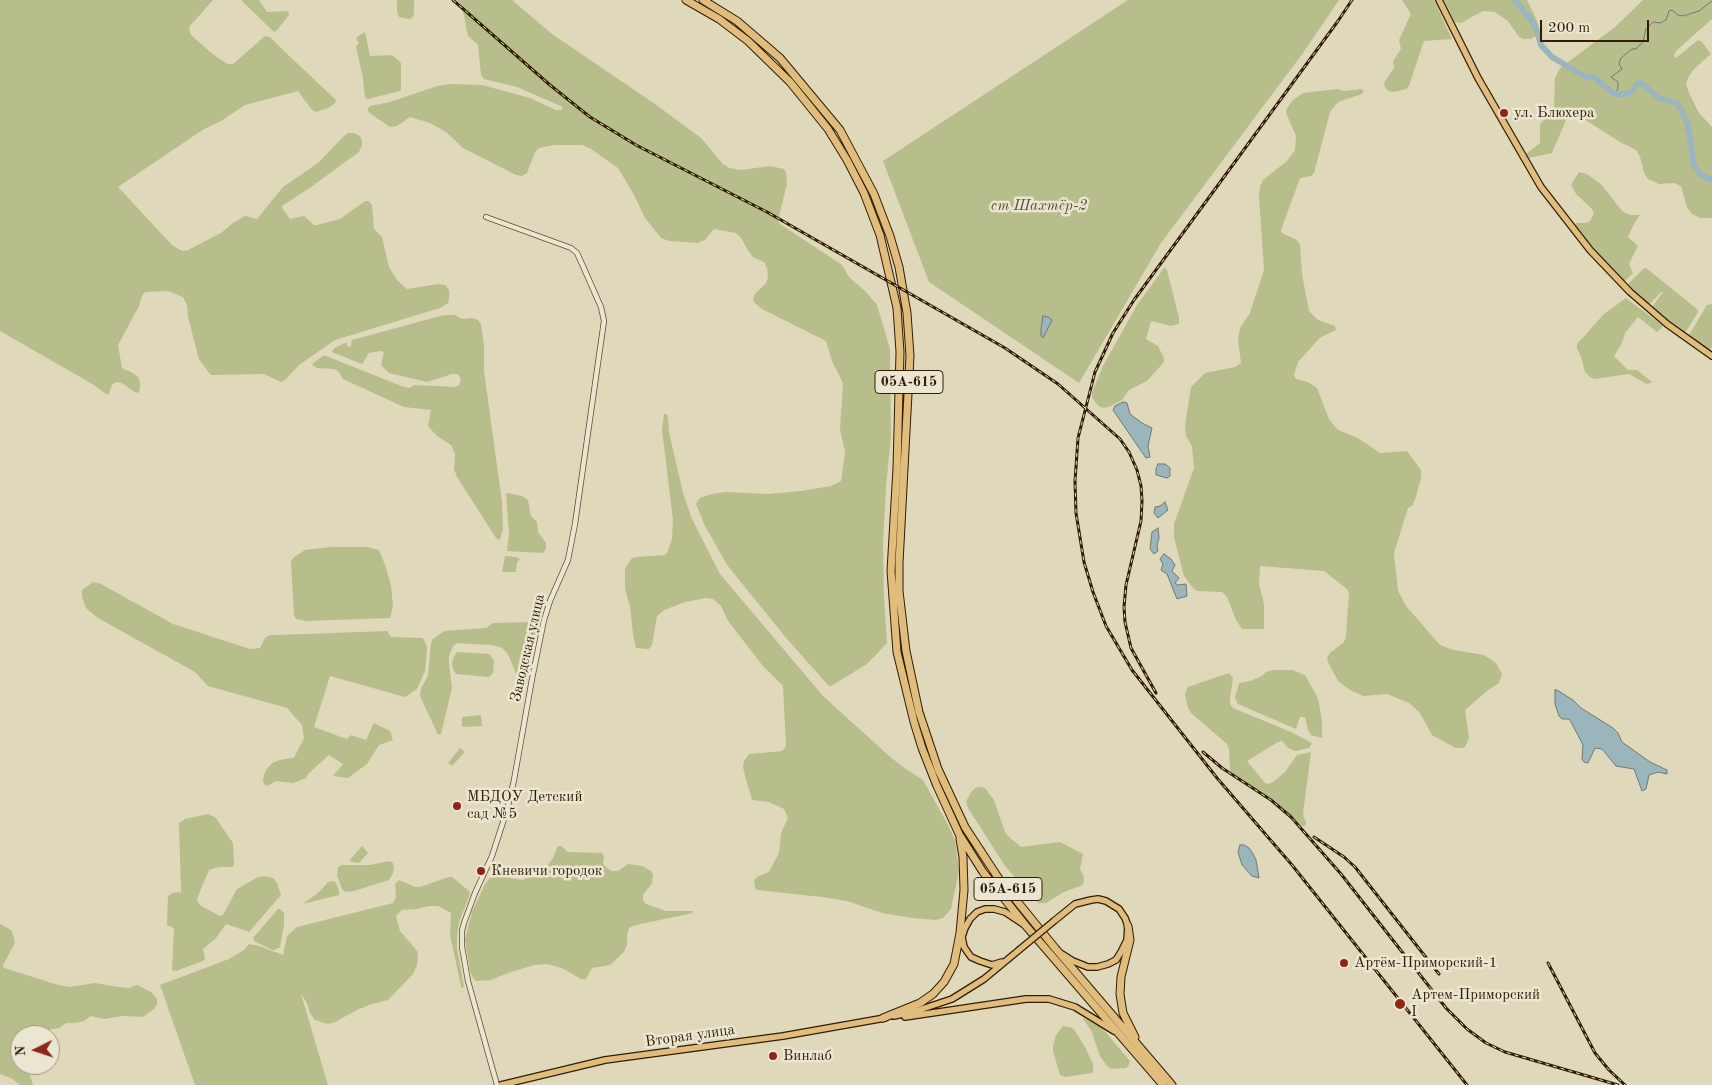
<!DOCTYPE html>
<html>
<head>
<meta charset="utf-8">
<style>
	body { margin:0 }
	#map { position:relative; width:1712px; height:1085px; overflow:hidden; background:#e0d8ba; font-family:"Old Standard TT",serif }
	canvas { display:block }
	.north { position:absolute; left:10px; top:1025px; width:50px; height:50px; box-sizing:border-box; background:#ebe6d2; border:1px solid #a19680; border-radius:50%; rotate:266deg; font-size:14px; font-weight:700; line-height:20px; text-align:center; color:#311d05 }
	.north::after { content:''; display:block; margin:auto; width:18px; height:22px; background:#8f2418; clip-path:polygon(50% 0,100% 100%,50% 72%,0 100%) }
	.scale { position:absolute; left:1540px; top:20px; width:109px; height:22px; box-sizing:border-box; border:2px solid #311d05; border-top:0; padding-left:6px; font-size:15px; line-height:18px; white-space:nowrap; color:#311d05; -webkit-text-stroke:4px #ebe6d2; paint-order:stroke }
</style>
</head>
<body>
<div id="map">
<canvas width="1712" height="1085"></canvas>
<div class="north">N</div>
<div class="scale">200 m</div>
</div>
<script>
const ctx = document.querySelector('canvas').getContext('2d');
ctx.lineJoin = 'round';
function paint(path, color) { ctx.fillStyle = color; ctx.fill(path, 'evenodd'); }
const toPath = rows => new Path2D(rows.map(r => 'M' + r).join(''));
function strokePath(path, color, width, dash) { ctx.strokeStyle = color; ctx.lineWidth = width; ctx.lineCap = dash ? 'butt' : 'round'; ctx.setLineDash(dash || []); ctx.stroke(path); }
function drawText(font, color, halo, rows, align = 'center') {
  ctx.font = font + ' "Old Standard TT",serif'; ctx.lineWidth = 5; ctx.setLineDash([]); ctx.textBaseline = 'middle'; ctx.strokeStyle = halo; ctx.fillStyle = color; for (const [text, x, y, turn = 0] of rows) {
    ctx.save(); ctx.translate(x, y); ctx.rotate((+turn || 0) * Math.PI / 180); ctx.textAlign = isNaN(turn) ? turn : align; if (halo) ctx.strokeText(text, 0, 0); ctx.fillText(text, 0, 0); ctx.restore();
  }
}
paint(toPath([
	[0,0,213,0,190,26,189,29,191,35,208,50,218,58,228,64,233,64,265,36,270,37,284,51,336,100,335,103,328,108,316,112,312,110,298,91,245,105,221,121,204,129,118,187,172,245,182,251,188,250,221,233,233,223,243,217,246,216,257,219,283,187,318,163,344,136,348,133,354,133,360,136,362,141,362,145,359,152,311,187,282,206,282,208,290,219,304,216,314,225,317,225,340,219,365,201,369,201,372,205,374,229,382,237,389,267,397,280,407,289,438,284,445,285,449,290,449,299,448,303,440,308,335,340,299,365,285,380,281,382,264,374,212,375,210,374,199,359,188,317,187,305,183,297,168,291,145,292,142,296,139,306,118,345,122,368,133,373,138,377,140,382,140,389,139,392,136,393,122,383,116,382,112,385,109,394,106,394,94,385,0,331],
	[241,0,259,0,267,12,288,11,289,15,277,30,274,32],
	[397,0,414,0,414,14,412,18,409,19,399,17,397,12],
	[457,0,512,0,552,34,655,104,701,138,723,164,729,168,741,170,770,166,784,169,786,173,787,184,778,220,780,224,842,265,849,277,866,292,877,305,890,349,891,436,886,487,883,544,884,597,887,643,867,664,831,686,829,686,787,639,727,565,705,526,696,504,700,498,711,494,726,492,768,494,801,491,831,486,841,481,845,452,840,429,843,383,832,361,826,341,762,309,754,302,753,299,755,294,766,283,768,278,767,268,764,262,753,257,747,249,742,239,736,233,714,229,705,240,697,243,669,241,661,238,645,218,633,193,618,168,591,149,582,145,555,145,539,148,535,152,527,173,522,176,516,175,463,148,446,132,430,123,410,117,397,126,390,127,371,114,368,111,368,108,370,106,390,102,437,86,451,84,482,85,530,98,556,110,561,110,563,107,517,87,484,79,481,75,478,45,468,36,462,6],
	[1128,0,1339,0,1303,53,1161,243,1079,383,929,282,883,161],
	[1402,0,1434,0,1452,39,1424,41,1409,86,1406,89,1394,92,1388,91,1384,86,1385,81,1394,68,1393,61,1401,49,1399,40,1411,14],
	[1444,0,1527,0,1537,21,1539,32,1536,36,1531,39,1524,39,1519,37,1508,21,1495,12,1483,11,1461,23,1455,22],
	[1643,0,1712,0,1712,19,1676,51,1674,56,1676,58,1698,40,1702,42,1711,54,1695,68,1689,76,1686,83,1689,93,1699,113,1712,127,1712,218,1701,218,1692,214,1687,207,1681,186,1674,183,1659,184,1648,179,1644,173,1640,157,1636,150,1620,142,1587,121,1570,118,1566,120,1552,153,1528,158,1526,156,1526,154,1540,143,1540,124,1552,112,1554,107,1555,78,1560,68,1615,27],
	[365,32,370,56,392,55,401,63,401,90,400,91,368,99,365,98,363,78,356,47,359,42,356,40,357,37],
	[1337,89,1344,91,1361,89,1364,91,1362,94,1338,102,1330,112,1314,173,1311,176,1300,178,1281,230,1282,233,1297,240,1300,245,1302,274,1309,311,1318,320,1335,326,1336,330,1321,337,1318,340,1298,362,1294,375,1296,379,1308,382,1317,388,1329,419,1338,430,1358,438,1380,453,1407,451,1421,470,1421,478,1415,500,1412,506,1408,508,1394,553,1398,591,1406,606,1440,645,1454,650,1484,655,1496,663,1502,674,1499,683,1488,690,1465,710,1469,738,1465,747,1462,748,1456,748,1432,735,1420,713,1409,703,1387,694,1363,696,1350,690,1338,681,1328,662,1327,658,1330,653,1344,642,1346,636,1349,593,1347,589,1324,571,1260,566,1259,584,1264,604,1264,629,1242,629,1236,620,1227,597,1222,592,1197,591,1192,587,1184,576,1174,537,1174,524,1194,468,1192,446,1186,436,1185,426,1191,387,1205,373,1235,367,1241,363,1238,339,1240,328,1250,313,1264,270,1259,196,1260,187,1263,180,1287,161,1295,150,1296,136,1286,113,1287,108,1293,100,1303,93],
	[1579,172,1587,174,1602,185,1622,211,1630,215,1640,215,1634,224,1628,237,1638,246,1629,264,1633,273,1624,282,1621,281,1578,232,1574,226,1576,223,1586,223,1590,221,1594,213,1591,208,1576,194,1571,185],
	[1164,268,1167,270,1179,318,1179,324,1171,326,1151,321,1146,339,1158,346,1164,358,1164,362,1147,381,1129,390,1122,400,1111,406,1105,408,1100,407,1095,402,1092,397,1092,392,1103,366,1137,305],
	[1646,268,1697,309,1698,312,1685,333,1653,310,1652,307,1663,292,1661,292,1649,305,1628,287,1628,284,1643,269],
	[1626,298,1663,326,1657,332,1638,317,1625,333,1622,343,1614,356,1628,370,1637,370,1652,382,1647,384,1629,374,1595,379,1590,377,1585,372,1581,357,1577,348,1577,344,1604,314],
	[1712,304,1712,347,1710,349,1707,349,1689,337,1689,335,1707,305],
	[444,315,455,315,462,319,472,318,478,320,481,324,484,345,484,371,502,502,503,529,500,540,496,538,457,477,454,469,455,454,451,445,437,436,428,426,431,410,404,407,343,379,338,371,333,369,317,368,312,365,313,363,323,356,326,356,404,387,410,388,414,385,455,387,459,385,461,380,458,374,452,374,427,382,389,373,381,365,384,352,380,351,369,353,362,364,332,352,334,348,345,343,347,343,348,347,351,346,352,340],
	[664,414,667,414,668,418,669,432,683,493,692,519,720,574,823,696,888,755,903,767,923,780,947,823,955,840,959,871,951,909,943,918,936,920,912,918,882,913,847,901,822,897,757,890,755,888,754,880,759,876,769,872,779,853,781,833,788,818,784,809,769,802,752,800,743,768,744,761,749,754,782,751,786,746,783,686,763,666,728,621,721,606,713,599,706,598,685,602,664,610,657,616,652,645,649,649,636,648,633,634,630,606,625,589,625,569,628,564,632,558,637,557,664,555,667,553,672,539,673,520,662,430],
	[507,493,522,496,528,500,531,516,537,522,538,532,546,543,546,549,543,553,507,551,509,533,506,494],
	[331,547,367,547,379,550,385,565,391,585,393,606,390,618,306,621,296,619,294,615,291,561,294,557,305,550],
	[505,556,516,557,520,559,517,562,516,572,502,572],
	[93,582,101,584,173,624,250,649,260,648,265,638,270,635,277,635,387,631,391,637,423,638,427,647,425,671,417,689,405,697,330,676,314,727,347,739,351,735,366,740,374,723,390,731,393,740,379,745,367,764,348,778,333,776,343,764,329,755,308,774,306,778,293,783,276,781,267,786,264,784,263,781,264,774,268,767,274,762,284,759,294,758,304,738,302,725,287,708,208,686,195,672,98,618,86,608,82,597,82,590],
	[533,622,537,625,537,630,526,685,522,684,519,681,508,654,502,648,492,645,472,644,457,643,453,646,449,656,449,663,452,688,441,734,438,735,420,696,421,688,428,676,431,643,433,639,444,631,486,628,493,623],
	[457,652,489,654,494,661,493,673,489,677,456,674,453,669,452,664,453,658],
	[1274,670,1292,670,1305,675,1318,698,1322,721,1322,738,1311,735,1308,730,1305,717,1300,717,1296,729,1238,704,1235,698,1239,683,1250,681,1262,676,1266,672],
	[1229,673,1233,678,1230,698,1230,704,1233,708,1291,732,1312,743,1309,748,1296,751,1288,748,1282,741,1278,742,1247,761,1265,783,1268,784,1273,782,1285,772,1297,755,1311,752,1303,814,1306,823,1305,826,1302,826,1274,800,1232,773,1230,770,1229,749,1227,744,1191,713,1188,708,1185,694,1188,687],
	[481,715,482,726,463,727,462,726,462,717],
	[460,748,465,752,452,766,448,763],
	[981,787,985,788,994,800,1005,832,1010,838,1021,847,1060,842,1083,854,1080,869,1084,877,1083,885,1064,892,1046,903,1039,903,1035,900,1005,866,968,808,966,801,972,791,977,787],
	[208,814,215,817,233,843,234,865,232,867,219,867,209,870,198,896,197,901,201,906,220,916,223,915,237,889,258,877,264,876,273,878,277,883,281,895,249,932,226,924,216,938,203,949,205,959,203,961,176,971,172,970,174,928,167,925,168,896,172,893,181,892,181,890,179,823,185,819],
	[362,846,368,853,359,863,349,861],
	[558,846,561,846,568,852,602,853,604,856,603,864,608,869,612,871,618,871,628,864,642,866,651,871,653,875,652,883,643,895,643,900,646,904,666,911,693,911,693,913,636,925,629,928,627,935,627,945,624,952,610,965,592,968,586,979,581,979,562,968,547,964,534,965,508,973,491,980,476,981,473,978,470,971,465,940,472,912,485,884,490,878,495,875,522,880,536,875,548,865,553,858],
	[390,861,393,863,394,867,393,873,389,880,354,891,345,892,342,889,337,875,338,867,342,865,370,865],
	[449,877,452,877,469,891,470,894,459,922,457,936,457,948,464,987,462,988,461,986,450,935,451,913,438,906,429,906,417,909,402,910,396,916,400,931,418,952,417,965,413,974,388,1000,372,1004,359,1009,333,1023,327,1024,315,1020,310,1013,307,1003,301,994,328,1085,195,1085,160,985,229,959,244,950,249,944,259,946,283,955,287,936,297,927,393,903,396,897,395,884,399,880,415,887,420,887],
	[333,881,336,883,339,891,339,895,303,904,319,892,328,882],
	[278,909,280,909,284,913,284,925,280,947,275,950,272,950,254,941,253,938],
	[0,924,11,930,14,938,15,943,3,965,4,968,55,984,69,987,95,983,118,987,129,988,137,985,151,992,157,999,157,1004,154,1009,143,1017,122,1016,104,1019,91,1016,84,1021,75,1023,66,1023,59,1028,42,1031,40,1035,20,1035,20,1065,27,1065,33,1085,20,1085,11,1078,0,1074],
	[1084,1018,1102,1028,1130,1061,1129,1065,1126,1068,1111,1069,1107,1066,1100,1056,1091,1030,1083,1019],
	[1063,1026,1073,1028,1084,1045,1093,1064,1093,1072,1092,1073,1066,1077,1060,1075,1053,1051,1053,1046,1056,1035]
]), '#b8bd8c');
const water = toPath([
	[1043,316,1048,317,1052,320,1043,338,1041,336,1041,329,1043,316],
	[1123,402,1127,403,1130,414,1142,423,1152,428,1148,446,1150,457,1146,458,1113,410,1115,406,1123,402],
	[1158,464,1165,464,1170,468,1170,476,1167,478,1156,475,1156,469,1158,464],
	[1165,502,1168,510,1158,518,1154,513,1155,507,1160,506,1165,502],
	[1158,528,1159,538,1157,546,1158,551,1154,554,1150,549,1152,532,1158,528],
	[1164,554,1171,559,1175,565,1172,571,1179,578,1175,583,1178,585,1186,584,1187,596,1177,599,1167,574,1161,570,1163,564,1160,559,1164,554],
	[1555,690,1557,690,1573,700,1581,708,1613,728,1618,733,1622,742,1650,762,1667,770,1667,774,1658,772,1649,775,1646,789,1642,791,1634,769,1616,766,1602,749,1595,748,1588,763,1584,762,1582,759,1583,745,1571,722,1569,719,1562,719,1559,716,1555,704,1555,690],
	[1240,845,1244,845,1249,848,1252,852,1256,860,1259,878,1252,876,1242,865,1238,852,1240,845]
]);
paint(water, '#9ab6bc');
strokePath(water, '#707973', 1);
strokePath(toPath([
	[1614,94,1618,89,1618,82,1611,77,1622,69,1619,64,1621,58,1632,49,1636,49,1643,42,1646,29,1653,22,1660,23,1666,20,1669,11,1672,10,1678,15,1683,16,1699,11,1712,1]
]), '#707973', 1);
strokePath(toPath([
	[1515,0,1535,25,1541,45,1552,57,1584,76,1594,77,1614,94,1626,94,1632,91,1637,84,1641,83,1659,98,1678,104,1688,125,1694,166,1701,175,1712,180]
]), '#9ab6bc', 6);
const minor = toPath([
	[486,217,571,248,577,253,582,264,601,307,604,321,575,524,568,560,550,601,544,620,532,679,514,780,507,810,492,856,475,893,464,923,462,931,462,947,468,981,497,1085]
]);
const major = toPath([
	[1439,0,1478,78,1541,187,1590,250,1630,292,1667,324,1712,356],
	[1054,921,1075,904,1091,900,1098,899,1106,901,1119,909,1125,918,1128,926,1127,940,1121,952,1116,960,1108,964,1097,967,1088,967,1073,961,1062,954],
	[1002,962,992,965,980,961,971,957,964,947,962,937,965,928,970,919,977,912,985,909,994,909,1005,912,1023,924],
	[894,1016,916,1011,952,999,984,979,1019,950],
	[905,1017,1026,999,1049,999,1075,1007,1114,1031],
	[501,1085,605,1060,783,1036,885,1018]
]);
const highway = toPath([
	[686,0,719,19,748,41,790,82,828,129,847,160,864,193,880,235,897,308,900,352,897,468,891,571,897,652,914,722,922,748,937,786,959,834,983,872,1026,926,1163,1085],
	[703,0,737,21,780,58,840,130,874,194,890,236,899,267,907,313,910,356,899,563,899,591,906,651,919,712,938,769,965,827,999,879,1055,948,1172,1085],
	[1128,926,1130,940,1121,977,1120,994,1123,1013,1135,1037],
	[883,1018,920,1003,933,994,944,982,954,964,960,933,964,890,963,857,960,839]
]);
strokePath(minor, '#5d4c32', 6);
strokePath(major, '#311d05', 8);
strokePath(highway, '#311d05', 9);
strokePath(minor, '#ebe6d2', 4.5);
strokePath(major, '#e0bc7d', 5.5);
strokePath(highway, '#e0bc7d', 7);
const rail = toPath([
	[453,0,550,85,590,117,636,145,767,212,1005,348,1058,384,1120,439,1129,452,1137,470,1141,486,1142,501,1141,521,1126,585,1124,607,1125,622,1131,648,1156,693],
	[1352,0,1338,21,1134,300,1113,333,1095,372,1078,438,1075,481,1076,513,1084,562,1093,592,1106,626,1132,670,1217,778,1292,865,1467,1085],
	[1203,752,1222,768,1271,800,1291,817,1341,874,1446,1008,1467,1029,1486,1043,1505,1052,1618,1085],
	[1314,837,1344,857,1355,867,1439,974],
	[1548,963,1595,1053,1609,1070,1625,1085]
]);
strokePath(rail, '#311d05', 3);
strokePath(rail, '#ebe6d2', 1, [4]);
const majorBridge = toPath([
	[1019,950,1054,921]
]);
strokePath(majorBridge, '#311d05', 8, []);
strokePath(majorBridge, '#e0bc7d', 5.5);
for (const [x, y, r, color] of [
	[1504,113,5,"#8f2418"],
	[457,806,5,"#8f2418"],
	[481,871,5,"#8f2418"],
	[1344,963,5,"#8f2418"],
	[1400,1004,6,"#8f2418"],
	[773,1056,5,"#8f2418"]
]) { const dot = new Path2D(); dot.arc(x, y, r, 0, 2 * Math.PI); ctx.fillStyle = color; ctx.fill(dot); strokePath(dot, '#ebe6d2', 2); }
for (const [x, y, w] of [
	[909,382,68],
	[1008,889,68]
]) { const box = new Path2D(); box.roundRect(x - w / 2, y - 11.5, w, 23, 4); ctx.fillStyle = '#ebe6d2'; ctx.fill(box); strokePath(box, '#311d05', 1); }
drawText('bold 14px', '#311d05', null, [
	["05А-615",909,382],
	["05А-615",1008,889]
]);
drawText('15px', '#311d05', '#ebe6d2', [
	["ул. Блюхера",1514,113],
	["МБДОУ Детский",467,797],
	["сад №5",467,814],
	["Кневичи городок",491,871],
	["Артём-Приморский-1",1354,963],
	["Артем-Приморский",1411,995],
	["I",1411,1012],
	["Винлаб",783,1056]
], 'left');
drawText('italic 15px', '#5a4d2e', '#ebe6d2', [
	["ст Шахтёр-2",1039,206]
]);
drawText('15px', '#311d05', '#ebe6d2', [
	["Заводская улица",528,648,-77],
	["Вторая улица",690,1036,-8]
]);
</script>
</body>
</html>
